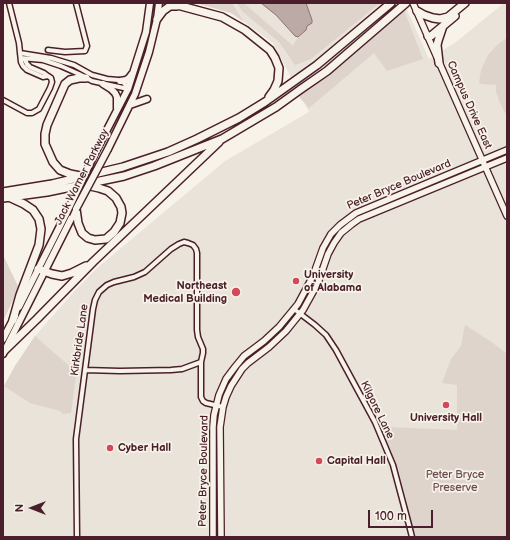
<!DOCTYPE html>
<html>
<head>
<meta charset="utf-8">
<style>
	body { margin:0 }
	#map { position:relative; width:510px; height:540px; overflow:hidden; background:#f7f3e8; font-family:"Balsamiq Sans",sans-serif }
	canvas { display:block }
	.frame { position:absolute; inset:0; border:4px solid #4a1f2b; pointer-events:none }
	.north { position:absolute; left:12px; top:488px; width:40px; height:40px; -webkit-text-stroke:3px #f7f3e8; paint-order:stroke; rotate:270deg; font-size:11px; font-weight:700; line-height:16px; text-align:center; color:#4a1f2b }
	.north::after { content:''; display:block; margin:auto; width:14px; height:18px; background:#4a1f2b; clip-path:polygon(50% 0,100% 100%,50% 72%,0 100%) }
	.scale { position:absolute; left:368px; top:510px; width:65px; height:18px; box-sizing:border-box; border:2px solid #4a1f2b; border-top:0; padding-left:5px; font-size:12px; line-height:14px; white-space:nowrap; color:#4a1f2b; -webkit-text-stroke:3px #f7f3e8; paint-order:stroke }
</style>
</head>
<body>
<div id="map">
<canvas width="510" height="540"></canvas>
<div class="frame"></div>
<div class="north">N</div>
<div class="scale">100 m</div>
</div>
<script>
const ctx = document.querySelector('canvas').getContext('2d');
ctx.lineJoin = 'round';
function paint(path, color) { ctx.fillStyle = color; ctx.fill(path, 'evenodd'); }
const toPath = rows => new Path2D(rows.map(r => 'M' + r).join(''));
function strokePath(path, color, width, dash) { ctx.strokeStyle = color; ctx.lineWidth = width; ctx.lineCap = dash ? 'butt' : 'round'; ctx.setLineDash(dash || []); ctx.stroke(path); }
function drawText(font, color, halo, rows, align = 'center') {
  ctx.font = font + ' "Balsamiq Sans",sans-serif'; ctx.lineWidth = 3.5; ctx.setLineDash([]); ctx.textBaseline = 'middle'; ctx.strokeStyle = halo; ctx.fillStyle = color; for (const [text, x, y, turn = 0] of rows) {
    ctx.save(); ctx.translate(x, y); ctx.rotate((+turn || 0) * Math.PI / 180); ctx.textAlign = isNaN(turn) ? turn : align; if (halo) ctx.strokeText(text, 0, 0); ctx.fillText(text, 0, 0); ctx.restore();
  }
}
paint(toPath([
	[196,3,404,3,429,59,456,42,504,3,507,3,507,537,3,537,3,388,15,366,35,336,72,294,96,269,225,161,309,112,273,43,232,13]
]), '#eae3da');
paint(toPath([
	[196,3,232,3,244,22,231,13],
	[237,3,244,3,293,46,298,37,306,30,307,26,312,23,312,20,306,3,380,3,311,59,295,65,279,42,242,11],
	[404,10,423,59,387,71,374,53,309,108,299,97],
	[507,38,507,112,505,113,500,103,496,92,496,85,481,84,479,83,481,70,488,55,498,44],
	[3,255,19,288,3,321],
	[465,325,493,343,507,354,507,537,414,537,406,498,398,469,386,439,390,437,387,427,457,430,457,385,442,383,451,359,461,346],
	[35,336,77,373,75,383,71,413,63,414,60,411,30,403,4,386,15,366]
]), '#ded4cc');
const water = toPath([
	[261,3,306,3,312,20,312,23,307,26,306,30,298,37,295,36,276,15,261,3]
]);
paint(water, '#bcaaa7');
strokePath(water, '#8e7275', 1);
const street = toPath([
	[9,3,19,43,21,62,23,66,27,70,43,77,48,76],
	[48,50,65,52,85,51,87,46,76,3],
	[20,53,51,58,74,65,92,75,107,79,118,80,124,83,128,89],
	[21,58,43,60,61,66,79,74,92,81,128,89],
	[3,100,27,113,32,113,39,109,50,88,52,82,51,78,48,76,44,73,30,67,27,64,25,60,21,58],
	[294,309,315,325,326,335,336,350,375,422,393,465,409,525,412,537],
	[85,370,120,371,171,370,182,369,201,362],
	[77,537,76,439,93,309,95,300,99,292,107,285,114,282,134,277,145,272,171,249,179,244,184,242,188,243,193,245,196,249,197,253,197,330,198,337,203,349,203,353,201,362,201,397,203,401,206,403,223,407]
]);
const secondary = toPath([
	[413,3,507,216],
	[213,537,213,427,214,415,219,395,226,379,235,367,244,356,264,341,279,327,298,304,313,276,323,248,331,234,340,225,356,213,483,160,507,150],
	[221,537,220,427,223,407,226,397,231,386,242,369,248,363,269,347,286,331,303,310,318,283,328,254,334,243,341,233,352,224,359,219,507,158]
]);
const primary = toPath([
	[120,81,126,80,129,78,132,74],
	[103,84,111,89,115,93,117,97,117,108],
	[130,105,147,99],
	[108,149,135,94,149,52,157,19,159,3],
	[94,155,128,89,146,32,150,3],
	[19,307,66,214],
	[3,339,15,316],
	[3,354,76,209]
]);
const highway = toPath([
	[170,3,222,17,245,30,270,50,275,58,279,68,278,81,274,90,269,97],
	[417,11,424,15,433,18,440,19,448,17,465,3],
	[157,19,163,11,170,6,177,6],
	[428,36,431,36,455,16],
	[439,63,437,45,438,41,443,26],
	[80,176,70,174,60,170,53,162,45,144,45,134,47,125,65,84,70,80,79,78,86,78],
	[3,192,52,184,123,167,168,152,197,139,239,118,265,102,317,65,391,3],
	[9,197,24,204,33,210,39,219,41,229,39,245,20,295,13,320],
	[3,198,47,192,124,176,154,166,222,139,276,107,301,89,327,71,406,3],
	[76,209,78,223,82,233,88,238,95,240,106,239,114,232,120,223,122,213,121,207,116,198,108,191,99,188,86,185],
	[38,269,52,274,62,276,72,273,86,266],
	[5,350,37,319,93,262,219,142]
]);
strokePath(street, '#4a1f2b', 7);
strokePath(secondary, '#4a1f2b', 8);
strokePath(primary, '#4a1f2b', 9);
strokePath(highway, '#4a1f2b', 10);
strokePath(street, '#f7f3e8', 4);
strokePath(secondary, '#f7f3e8', 5.5);
strokePath(primary, '#f7f3e8', 6);
strokePath(highway, '#f7f3e8', 7);
const primaryBridge = toPath([
	[76,209,108,149],
	[66,214,94,155]
]);
strokePath(primaryBridge, '#4a1f2b', 9, []);
strokePath(primaryBridge, '#f7f3e8', 6);
for (const [x, y, r, color] of [
	[296,281,4,"#d1495b"],
	[236,292,5,"#d1495b"],
	[446,405,4,"#d1495b"],
	[110,448,4,"#d1495b"],
	[319,461,4,"#d1495b"]
]) { const dot = new Path2D(); dot.arc(x, y, r, 0, 2 * Math.PI); ctx.fillStyle = color; ctx.fill(dot); strokePath(dot, '#f7f3e8', 1.5); }
drawText('11px', '#4a1f2b', '#f7f3e8', [
	["Campus Drive East",469,105,66],
	["Jack Warner Parkway",82,177,-63],
	["Peter Bryce Boulevard",399,185,-23],
	["Kirkbride Lane",80,340,-82],
	["Kilgore Lane",377,410,64],
	["Peter Bryce Boulevard",204,471,-89]
]);
drawText('bold 11px', '#4a1f2b', '#f7f3e8', [
	["University",304,275],
	["of Alabama",304,288],
	["Northeast",227,286,"right"],
	["Medical Building",227,299,"right"],
	["University Hall",446,418,"center"],
	["Cyber Hall",118,448],
	["Capital Hall",327,461]
], 'left');
drawText('11px', '#6f4c53', '#f7f3e8', [
	["Peter Bryce",455,475],
	["Preserve",455,488]
]);
</script>
</body>
</html>
